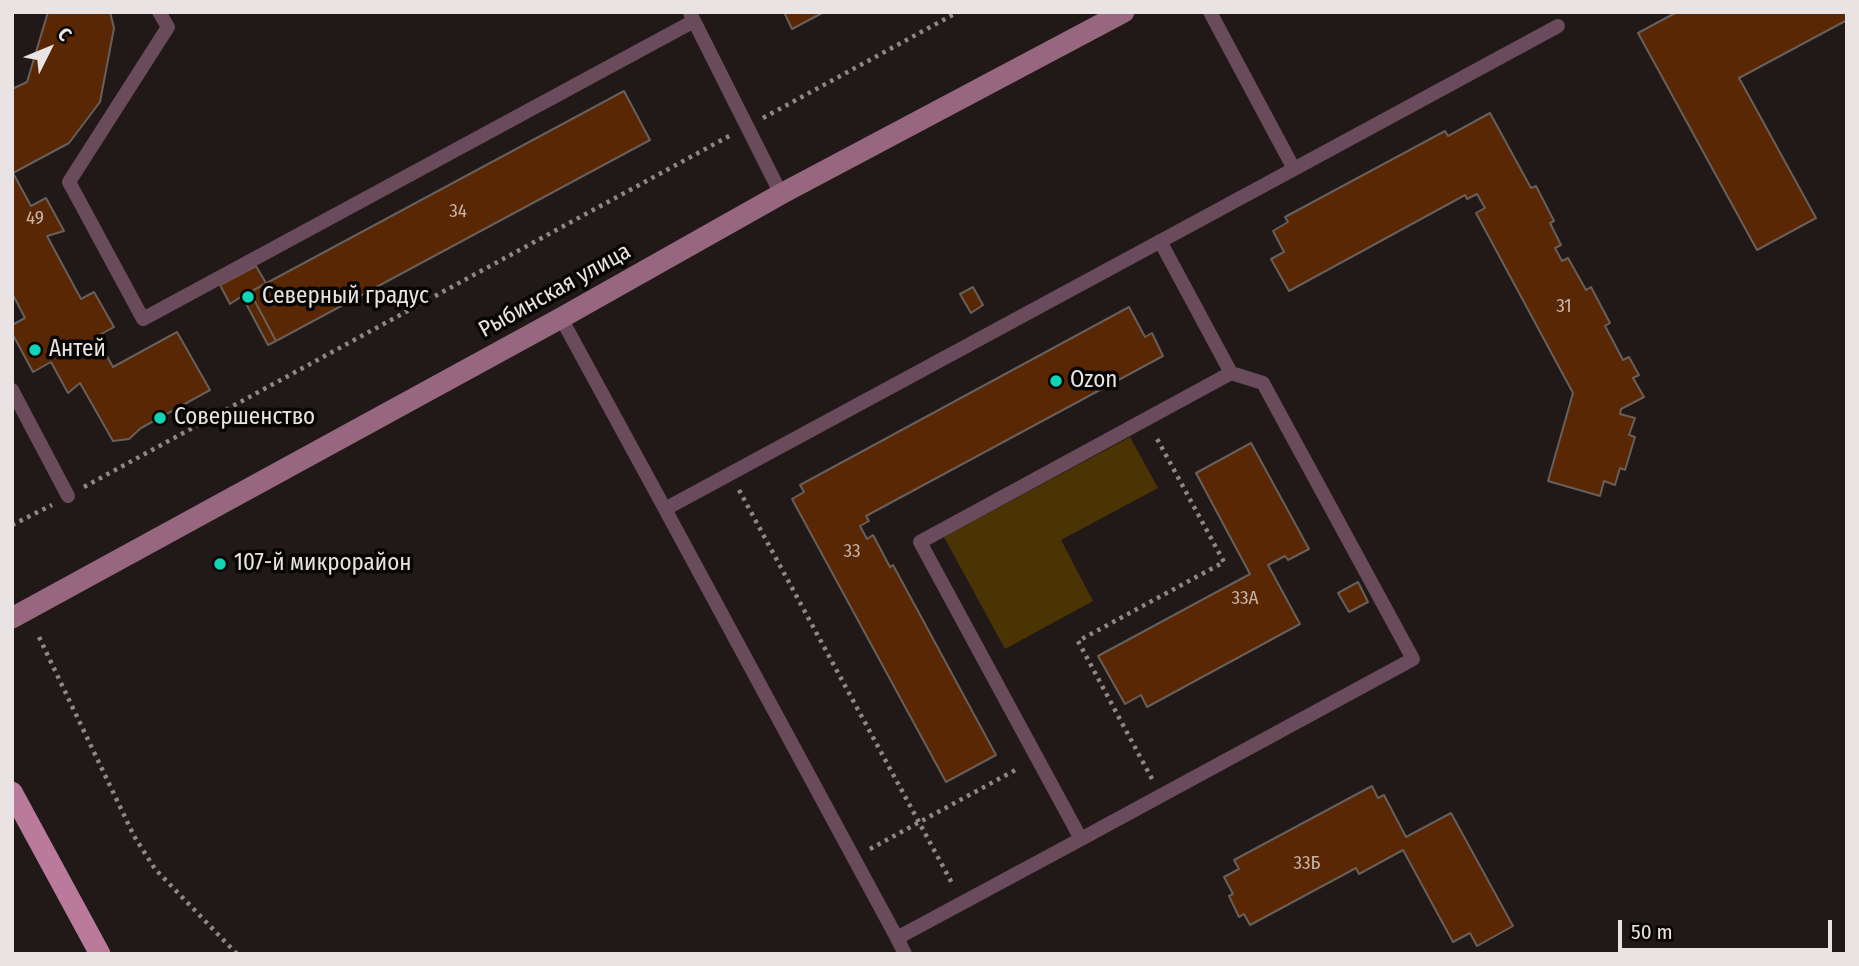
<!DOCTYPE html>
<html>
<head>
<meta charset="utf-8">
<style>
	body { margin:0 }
	#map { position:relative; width:1859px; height:966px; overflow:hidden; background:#211918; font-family:"Fira Sans Condensed",sans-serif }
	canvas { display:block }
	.frame { position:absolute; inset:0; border:14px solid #eae3e3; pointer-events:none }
	.north { position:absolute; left:14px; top:14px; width:70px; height:70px; -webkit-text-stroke:5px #080505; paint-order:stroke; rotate:47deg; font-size:19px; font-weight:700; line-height:28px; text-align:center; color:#eae3e3 }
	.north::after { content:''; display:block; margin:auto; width:24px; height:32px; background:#eae3e3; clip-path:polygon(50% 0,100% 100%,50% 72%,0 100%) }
	.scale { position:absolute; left:1618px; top:920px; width:214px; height:32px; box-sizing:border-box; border:4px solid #eae3e3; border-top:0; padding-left:9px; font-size:21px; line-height:24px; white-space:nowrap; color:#eae3e3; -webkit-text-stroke:5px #080505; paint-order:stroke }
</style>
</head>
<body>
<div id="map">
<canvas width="1859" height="966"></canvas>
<div class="frame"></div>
<div class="north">С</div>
<div class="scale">50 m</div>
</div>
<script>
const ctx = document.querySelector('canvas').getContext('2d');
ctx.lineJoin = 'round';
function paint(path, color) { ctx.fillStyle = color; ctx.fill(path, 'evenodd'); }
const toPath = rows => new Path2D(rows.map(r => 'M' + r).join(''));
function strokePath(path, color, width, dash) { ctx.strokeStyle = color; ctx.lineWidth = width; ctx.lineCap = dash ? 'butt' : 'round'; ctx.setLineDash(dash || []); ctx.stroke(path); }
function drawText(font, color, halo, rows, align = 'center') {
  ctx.font = font + ' "Fira Sans Condensed",sans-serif'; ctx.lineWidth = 7; ctx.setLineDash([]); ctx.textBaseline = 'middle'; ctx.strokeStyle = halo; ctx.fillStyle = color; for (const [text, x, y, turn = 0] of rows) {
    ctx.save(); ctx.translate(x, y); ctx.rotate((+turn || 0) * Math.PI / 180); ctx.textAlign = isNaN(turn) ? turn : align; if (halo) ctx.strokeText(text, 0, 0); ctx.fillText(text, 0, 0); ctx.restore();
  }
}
paint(toPath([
	[1130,437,1158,488,1061,540,1093,601,1005,649,944,537]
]), '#4a3404');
const building = toPath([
	[48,12,110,12,114,28,100,102,69,143,13,173,31,206,46,198,64,231,47,236,81,299,94,292,114,327,96,337,113,367,177,332,210,390,141,428,129,439,113,441,80,383,68,393,51,362,33,372,12,333,12,325,25,318,12,293,12,89,27,82,48,12],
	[784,12,824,12,792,29,784,12],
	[1677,12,1847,12,1847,20,1739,78,1816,218,1757,250,1638,33,1677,12],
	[624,91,650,140,276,341,250,292,624,91],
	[1490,113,1531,188,1536,186,1554,221,1550,223,1561,245,1555,248,1562,261,1568,258,1586,290,1591,287,1610,323,1605,326,1623,360,1629,357,1639,375,1633,378,1644,397,1621,409,1620,414,1635,418,1629,435,1635,437,1625,470,1620,468,1615,485,1604,481,1600,496,1548,481,1573,393,1476,213,1485,208,1477,194,1467,199,1465,195,1289,291,1271,259,1284,252,1273,231,1288,222,1285,217,1445,131,1448,136,1490,113],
	[256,266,266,283,250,292,276,341,268,345,242,296,230,304,220,285,256,266],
	[973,287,983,305,971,313,960,294,973,287],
	[1129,307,1145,337,1152,333,1163,356,866,516,869,521,860,526,867,539,873,535,890,567,893,565,996,755,946,782,792,499,804,492,800,485,1129,307],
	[1251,443,1309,549,1288,560,1285,556,1268,565,1300,624,1147,707,1141,695,1125,704,1098,656,1250,574,1196,473,1251,443],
	[1358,582,1368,602,1349,612,1338,593,1358,582],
	[1372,786,1378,798,1384,795,1406,837,1451,813,1513,926,1477,946,1470,933,1453,942,1403,850,1359,874,1356,868,1250,925,1244,914,1239,917,1229,896,1233,894,1224,877,1239,869,1234,860,1372,786]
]);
paint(building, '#592703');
strokePath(building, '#685f5a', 2);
strokePath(toPath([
	[763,118,958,12],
	[84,487,731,135],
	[739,490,953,885],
	[12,525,52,505],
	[39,637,134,836,155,869,237,954],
	[1152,779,1078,641,1224,562,1155,435],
	[870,849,1019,768]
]), '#8e8786', 4.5, [3.5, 5]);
strokePath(toPath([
	[159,12,168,27,69,182,143,319,694,21],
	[690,13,781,194],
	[1294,169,1558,26],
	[561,318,665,509,1294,169,1210,12],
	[12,390,68,496],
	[665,509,897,938,1081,839,920,542,1231,373,1160,241],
	[1081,839,1413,659,1263,383,1231,373],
	[897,938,905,954]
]), '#6a4b5b', 14);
strokePath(toPath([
	[12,618,561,318,781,194,1124,12]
]), '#97667f', 21);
strokePath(toPath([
	[12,792,100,954]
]), '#ba7a9c', 21);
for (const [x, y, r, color] of [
	[248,297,7,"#0ed5b4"],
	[35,350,7,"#0ed5b4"],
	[1056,381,7,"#0ed5b4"],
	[160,418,7,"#0ed5b4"],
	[220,564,7,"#0ed5b4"]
]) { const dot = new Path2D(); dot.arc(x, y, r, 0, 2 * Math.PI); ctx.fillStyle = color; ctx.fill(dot); strokePath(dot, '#080505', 2.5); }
drawText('19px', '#c6b4ab', null, [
	["34",458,212],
	["49",35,219],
	["31",1564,307],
	["33",852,552],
	["33А",1245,599],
	["33Б",1307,864]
]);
drawText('23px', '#eae3e3', '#080505', [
	["Рыбинская улица",555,291,-29]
]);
drawText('23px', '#eae3e3', '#080505', [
	["Северный градус",262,297],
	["Антей",49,350],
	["Ozon",1070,381],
	["Совершенство",174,418],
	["107-й микрорайон",234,564]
], 'left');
</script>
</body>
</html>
